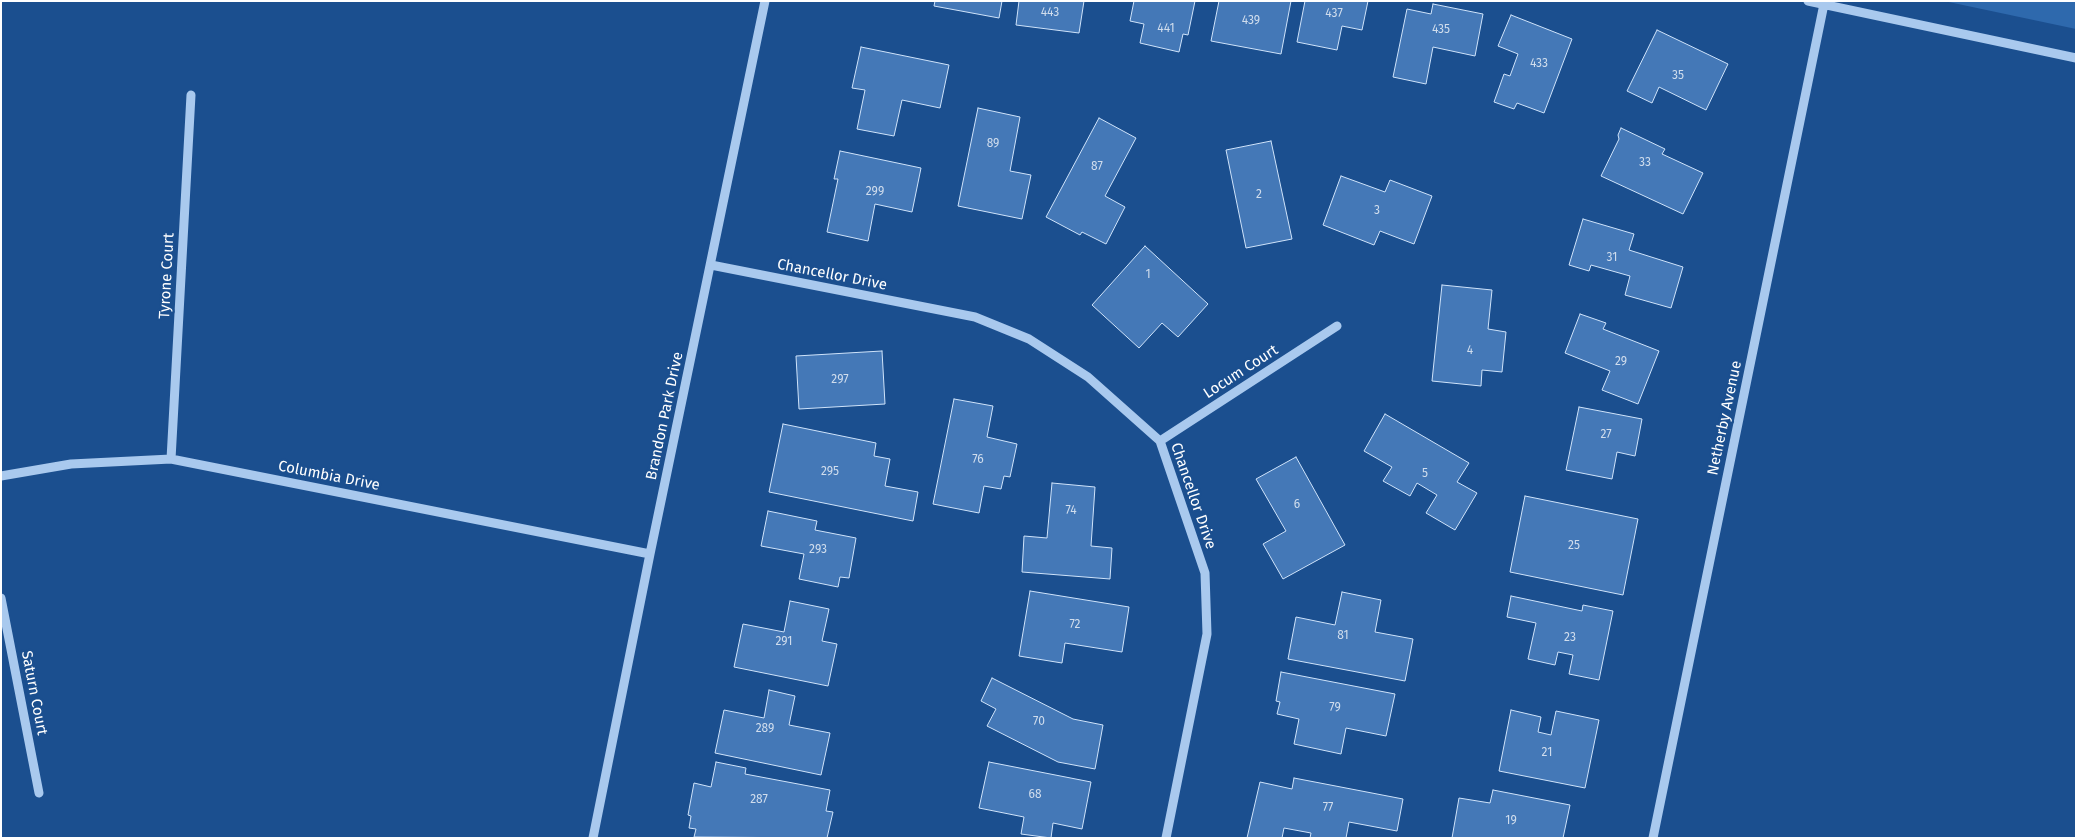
<!DOCTYPE html>
<html>
<head>
<meta charset="utf-8">
<style>
	body { margin:0 }
	#map { position:relative; width:2077px; height:839px; overflow:hidden; background:#1b4f8f; font-family:"Fira Sans",sans-serif }
	canvas { display:block }
	.frame { position:absolute; inset:0; border:2px solid #fff; pointer-events:none }
</style>
</head>
<body>
<div id="map">
<canvas width="2077" height="839"></canvas>
<div class="frame"></div>
</div>
<script>
const ctx = document.querySelector('canvas').getContext('2d');
ctx.lineJoin = 'round';
function paint(path, color) { ctx.fillStyle = color; ctx.fill(path, 'evenodd'); }
const toPath = rows => new Path2D(rows.map(r => 'M' + r).join(''));
function strokePath(path, color, width, dash) { ctx.strokeStyle = color; ctx.lineWidth = width; ctx.lineCap = dash ? 'butt' : 'round'; ctx.setLineDash(dash || []); ctx.stroke(path); }
function drawText(font, color, halo, rows, align = 'center') {
  ctx.font = font + ' "Fira Sans",sans-serif'; ctx.lineWidth = 4.5; ctx.setLineDash([]); ctx.textBaseline = 'middle'; ctx.strokeStyle = halo; ctx.fillStyle = color; for (const [text, x, y, turn = 0] of rows) {
    ctx.save(); ctx.translate(x, y); ctx.rotate((+turn || 0) * Math.PI / 180); ctx.textAlign = isNaN(turn) ? turn : align; if (halo) ctx.strokeText(text, 0, 0); ctx.fillText(text, 0, 0); ctx.restore();
  }
}
paint(toPath([
	[1944,1,2076,1,2076,29]
]), '#2e69ad');
const building = toPath([
	[935,1,1002,1,999,18,934,6,935,1],
	[1019,1,1084,1,1079,33,1016,25,1019,1],
	[1134,1,1195,1,1188,35,1183,34,1179,52,1140,43,1144,24,1130,21,1134,1],
	[1219,1,1291,1,1281,54,1211,41,1219,1],
	[1305,1,1368,1,1362,30,1342,26,1337,50,1297,42,1305,1],
	[1433,4,1483,14,1475,56,1433,47,1426,84,1393,77,1407,9,1431,14,1433,4],
	[1511,15,1572,39,1544,113,1517,103,1514,109,1494,102,1504,74,1510,76,1518,54,1498,46,1511,15],
	[1657,30,1728,64,1706,110,1659,87,1652,103,1627,91,1657,30],
	[861,47,949,65,940,108,902,100,894,136,857,129,865,90,852,88,861,47],
	[978,108,1020,117,1010,171,1031,175,1022,219,958,206,978,108],
	[1099,118,1136,138,1105,196,1125,207,1106,244,1082,232,1080,235,1046,217,1099,118],
	[1621,128,1665,149,1662,154,1703,173,1683,214,1601,176,1619,139,1618,135,1621,128],
	[1271,141,1292,239,1246,248,1226,150,1271,141],
	[840,151,921,168,912,212,875,204,868,241,827,232,838,179,834,179,840,151],
	[1341,176,1385,192,1390,180,1432,196,1414,244,1380,231,1374,245,1323,225,1341,176],
	[1583,219,1634,234,1629,250,1683,267,1671,308,1625,295,1630,276,1591,265,1589,271,1569,265,1583,219],
	[1145,246,1208,304,1178,337,1162,323,1139,348,1092,305,1145,246],
	[1442,285,1492,290,1488,329,1506,332,1502,372,1482,370,1481,386,1432,381,1442,285],
	[1580,314,1606,323,1603,329,1659,351,1638,404,1602,390,1610,371,1565,353,1580,314],
	[882,351,885,404,799,409,796,356,882,351],
	[954,399,993,406,987,437,1017,444,1010,477,1004,476,1001,489,984,486,979,513,933,504,954,399],
	[1579,407,1642,419,1635,456,1617,452,1612,479,1566,470,1579,407],
	[1385,414,1469,463,1457,482,1477,493,1455,530,1426,513,1437,495,1417,483,1410,496,1383,481,1392,467,1364,451,1385,414],
	[783,424,876,443,874,456,890,459,885,486,918,492,913,521,769,492,783,424],
	[1296,457,1345,545,1283,579,1263,544,1286,531,1256,479,1296,457],
	[1052,483,1095,487,1091,546,1112,548,1110,579,1022,572,1024,536,1047,538,1052,483],
	[1525,496,1638,519,1623,595,1510,572,1525,496],
	[768,511,817,521,815,530,856,538,849,578,840,577,838,587,799,579,804,554,761,546,768,511],
	[1030,591,1129,607,1122,652,1065,643,1062,663,1019,656,1030,591],
	[1342,592,1381,600,1375,632,1413,639,1405,681,1288,659,1296,617,1335,625,1342,592],
	[1511,596,1582,611,1583,605,1613,611,1599,680,1569,674,1573,655,1558,652,1555,665,1528,659,1536,623,1507,617,1511,596],
	[790,601,829,609,822,641,837,644,828,686,734,667,743,624,784,632,790,601],
	[1281,672,1395,694,1386,736,1346,728,1341,754,1294,744,1299,719,1277,714,1280,702,1276,701,1281,672],
	[992,678,1073,719,1103,725,1095,769,1058,762,987,726,996,709,981,701,992,678],
	[769,690,795,696,789,725,830,733,821,775,715,753,724,710,764,718,769,690],
	[1511,710,1541,717,1538,732,1551,735,1556,711,1599,720,1585,788,1499,771,1511,710],
	[716,762,746,768,745,774,830,790,826,811,833,812,827,838,694,837,696,829,689,828,691,816,688,815,694,783,711,787,716,762],
	[989,762,1091,782,1082,829,1053,823,1051,838,1021,834,1024,817,979,808,989,762],
	[1294,778,1403,799,1397,831,1349,822,1346,838,1310,838,1311,833,1284,828,1282,838,1247,838,1260,782,1292,789,1294,778],
	[1493,790,1570,805,1563,838,1452,838,1459,798,1490,803,1493,790]
]);
paint(building, '#4478b7');
strokePath(building, '#cfe3fa', 1);
strokePath(toPath([
	[1808,1,2076,58],
	[711,265,975,317,1029,339,1088,377,1160,441,1205,573,1207,634,1166,838],
	[1160,441,1337,326],
	[171,459,191,95],
	[1,476,71,464,171,459,650,554],
	[1,598,39,793],
	[593,838,650,554,765,1],
	[1653,838,1824,4]
]), '#a9c9ee', 9);
drawText('12px', '#d0dded', null, [
	["443",1050,13],
	["437",1334,14],
	["439",1251,21],
	["441",1166,29],
	["435",1441,30],
	["433",1539,64],
	["35",1678,76],
	["89",993,144],
	["33",1645,163],
	["87",1097,167],
	["299",875,192],
	["2",1259,195],
	["3",1377,211],
	["31",1612,258],
	["1",1148,275],
	["4",1470,351],
	["29",1621,362],
	["297",840,380],
	["27",1606,435],
	["76",978,460],
	["295",830,472],
	["5",1425,474],
	["6",1297,505],
	["74",1071,511],
	["25",1574,546],
	["293",818,550],
	["72",1075,625],
	["81",1343,636],
	["23",1570,638],
	["291",784,642],
	["79",1335,708],
	["70",1039,722],
	["289",765,729],
	["21",1547,753],
	["68",1035,795],
	["287",759,800],
	["77",1328,808],
	["19",1511,821]
]);
drawText('15px', '#fff', '#1b4f8f', [
	["Chancellor Drive",832,275,11],
	["Tyrone Court",167,276,-87],
	["Locum Court",1241,372,-33],
	["Brandon Park Drive",665,416,-78],
	["Netherby Avenue",1725,418,-78],
	["Columbia Drive",329,476,11],
	["Chancellor Drive",1193,496,71],
	["Saturn Court",34,693,79]
]);
</script>
</body>
</html>
